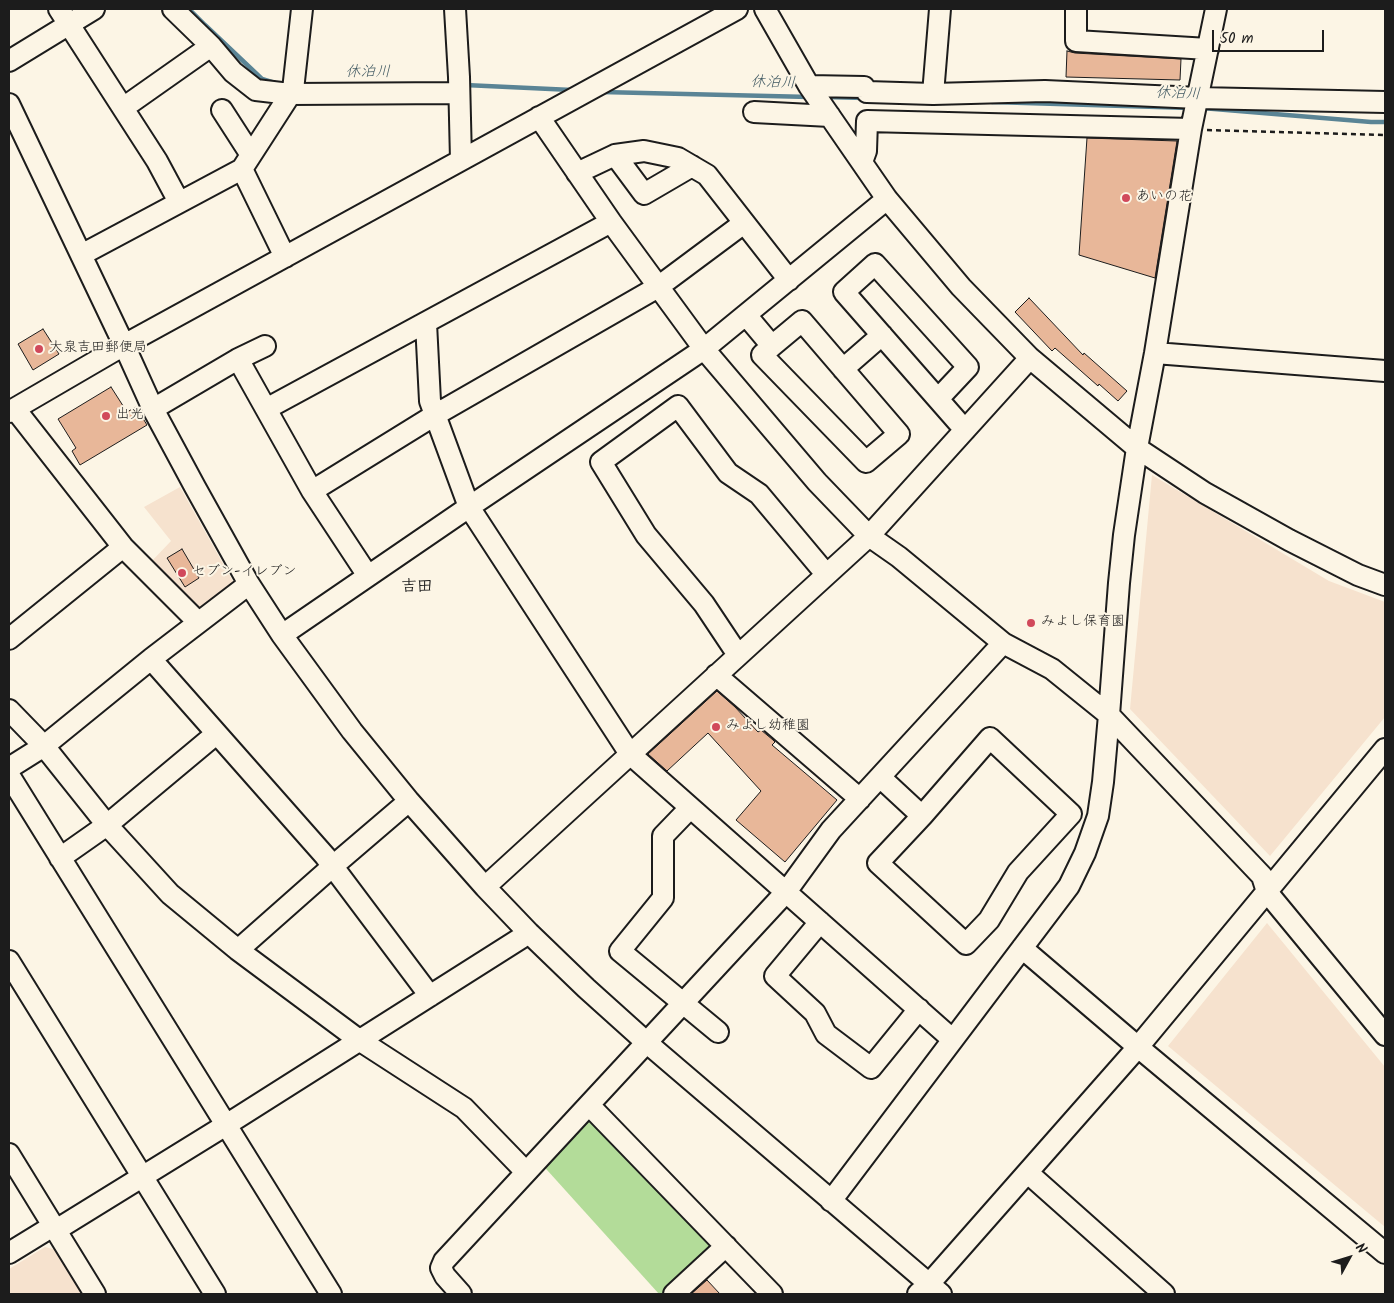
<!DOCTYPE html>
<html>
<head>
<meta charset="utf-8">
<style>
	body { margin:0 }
	#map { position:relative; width:1394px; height:1303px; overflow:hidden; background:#fcf5e5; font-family:Kalam,sans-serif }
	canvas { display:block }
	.frame { position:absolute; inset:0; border:10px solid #1c1c1c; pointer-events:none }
	.north { position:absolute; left:1324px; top:1233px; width:50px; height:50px; -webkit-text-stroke:4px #fcf5e5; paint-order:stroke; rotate:51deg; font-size:14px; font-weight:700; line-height:20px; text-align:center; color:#1c1c1c }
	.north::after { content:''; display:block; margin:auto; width:18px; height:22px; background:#1c1c1c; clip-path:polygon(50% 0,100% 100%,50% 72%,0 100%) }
	.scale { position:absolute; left:1212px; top:30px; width:112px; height:22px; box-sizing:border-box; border:2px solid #1c1c1c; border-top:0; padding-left:6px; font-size:15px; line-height:18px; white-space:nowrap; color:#1c1c1c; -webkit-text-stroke:4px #fcf5e5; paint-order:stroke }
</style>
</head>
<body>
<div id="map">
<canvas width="1394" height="1303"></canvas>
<div class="frame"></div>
<div class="north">N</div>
<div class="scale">50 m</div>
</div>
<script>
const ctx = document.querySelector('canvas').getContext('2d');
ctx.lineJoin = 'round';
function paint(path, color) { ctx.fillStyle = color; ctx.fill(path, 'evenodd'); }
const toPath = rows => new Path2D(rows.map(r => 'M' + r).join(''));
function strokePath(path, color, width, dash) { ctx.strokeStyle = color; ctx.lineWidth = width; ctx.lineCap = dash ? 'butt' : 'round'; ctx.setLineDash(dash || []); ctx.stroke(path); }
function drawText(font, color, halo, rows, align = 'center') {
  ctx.font = font + ' Kalam,"Klee One",sans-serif'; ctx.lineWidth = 4; ctx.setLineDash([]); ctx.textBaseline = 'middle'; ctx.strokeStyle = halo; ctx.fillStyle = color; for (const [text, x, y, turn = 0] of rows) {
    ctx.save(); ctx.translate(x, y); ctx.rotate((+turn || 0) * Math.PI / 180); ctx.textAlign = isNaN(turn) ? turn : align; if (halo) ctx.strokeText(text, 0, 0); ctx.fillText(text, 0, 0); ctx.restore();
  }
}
paint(toPath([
	[1152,475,1329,581,1385,602,1385,717,1270,856,1130,709],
	[180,487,235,585,202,613,150,563,171,541,144,507],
	[1267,923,1385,1067,1385,1227,1168,1046],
	[45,1247,57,1250,84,1294,9,1294,9,1269]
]), '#f6e2ce');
paint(toPath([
	[589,1105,726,1246,674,1294,659,1294,538,1160]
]), '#b3dc99');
strokePath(toPath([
	[189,9,205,25,262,79,275,83],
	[465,85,572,90],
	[602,92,810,97],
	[825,97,865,98],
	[992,102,1190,108],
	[1202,108,1371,122,1385,122]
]), '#5a8495', 4.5);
const building = toPath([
	[1067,51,1075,53,1181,59,1180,80,1066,77,1067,51],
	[1087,138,1177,141,1155,278,1079,255,1087,138],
	[1029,298,1083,355,1084,353,1127,391,1118,401,1099,384,1098,386,1055,348,1052,351,1015,312,1029,298],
	[43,329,59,354,33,370,18,344,43,329],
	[111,387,127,412,136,407,147,425,80,465,72,451,76,448,58,419,111,387],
	[182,549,199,578,185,587,167,558,182,549],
	[717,691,735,707,758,732,761,730,773,740,775,742,772,745,837,800,785,862,736,820,761,791,708,733,667,771,648,754,717,691],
	[707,1280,720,1294,691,1294,707,1280]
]);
paint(building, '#e8b799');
strokePath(building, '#1c1c1c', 1);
const minor = toPath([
	[59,9,157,161,179,202],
	[173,9,211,46,233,72,256,90,290,94,458,93],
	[455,9,459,77,461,160],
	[765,9,809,86,887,199,961,287,1030,358,1137,448,1205,493,1289,540,1358,575,1385,585],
	[1076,9,1076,41,1208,49],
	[9,61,94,9],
	[809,86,864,87,867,92,933,94,1045,91,1198,98,1385,102],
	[933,94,940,9],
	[9,104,124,345,153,409,195,487,249,584,282,635,352,731,409,801,485,887,529,933,586,988,646,1042,941,1294],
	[123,108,211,46],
	[222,110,251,155],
	[754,112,830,116],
	[539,117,611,222,704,349,817,482,869,536,899,557,1003,643,1052,669,1109,715,1262,876,1267,892,1385,1035],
	[615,155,644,194,692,166],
	[862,162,866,151,867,121,1191,129],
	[242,169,285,257],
	[577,173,615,155,644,151,678,158,707,175,789,280],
	[81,255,242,169,293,90,302,9],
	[746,315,772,346,802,321,899,434,866,462,762,355,772,346],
	[426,323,430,401,469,507,630,754,952,1039],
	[1155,353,1385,371],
	[238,359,266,409],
	[843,369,882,335],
	[938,399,968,367,875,264,844,292,965,430],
	[15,409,123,547,198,622],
	[153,409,238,359,265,346],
	[9,412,124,345,737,9],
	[312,491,435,415,658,287,744,223],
	[368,576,312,491,266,409,611,222],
	[282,635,469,507,704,349,887,199],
	[9,639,123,547],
	[738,655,704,604,646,535,601,462,678,406,728,473,759,494,826,574],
	[151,659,325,856,430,996],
	[716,675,860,799],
	[9,710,44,746,107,825,170,894,238,950,359,1040,464,1108,526,1172],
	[9,768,44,746,151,659,249,584],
	[9,775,331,1294],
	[880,777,922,816,990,738,1071,814,1018,872,989,920,966,944,878,863,922,816],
	[690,808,663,836,663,898,620,951,718,1032],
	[60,858,107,825,216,734],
	[485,887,869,536,1030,358],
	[820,922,775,976,815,1013,826,1034,871,1068,919,1009],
	[1022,948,1138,1047,1385,1253],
	[238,950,333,866,409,801],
	[9,961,215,1294],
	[589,1105,772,1294],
	[9,1154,95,1294],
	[1028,1173,1164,1294],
	[831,1201,1069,886,1085,853,1098,816,1103,782,1109,715,1119,583,1124,535,1137,448,1155,353,1191,129,1216,9],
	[56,1230,226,1125,529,933],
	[9,1253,53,1226],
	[461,1294,445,1276,441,1268,444,1261,786,892,831,830,1003,643],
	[674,1294,726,1246],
	[918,1294,929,1284,1138,1047,1385,749]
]);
strokePath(minor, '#1c1c1c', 24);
strokePath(toPath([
	[1207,130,1385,135]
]), '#1c1c1c', 2.5, [5, 4]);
strokePath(minor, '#fcf5e5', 20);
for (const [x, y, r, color] of [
	[1126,198,5,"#d1495b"],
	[39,349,5,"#d1495b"],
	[106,416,5,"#d1495b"],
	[182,573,5,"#d1495b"],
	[1031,623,5,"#d1495b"],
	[716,727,5,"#d1495b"]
]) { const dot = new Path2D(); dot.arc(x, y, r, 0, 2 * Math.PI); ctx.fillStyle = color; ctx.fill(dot); strokePath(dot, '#fcf5e5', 2); }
drawText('14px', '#1c1c1c', '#fcf5e5', [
	["あいの花",1136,198],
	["大泉吉田郵便局",49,349],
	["出光",116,416],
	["セブン-イレブン",192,573],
	["みよし保育園",1041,623],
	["みよし幼稚園",726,727]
], 'left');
drawText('italic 15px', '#405962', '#fcf5e5', [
	["休泊川",368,73],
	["休泊川",773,84,2],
	["休泊川",1178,95,2]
]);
drawText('bold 16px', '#1c1c1c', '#fcf5e5', [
	["吉田",417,588]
]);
</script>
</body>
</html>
